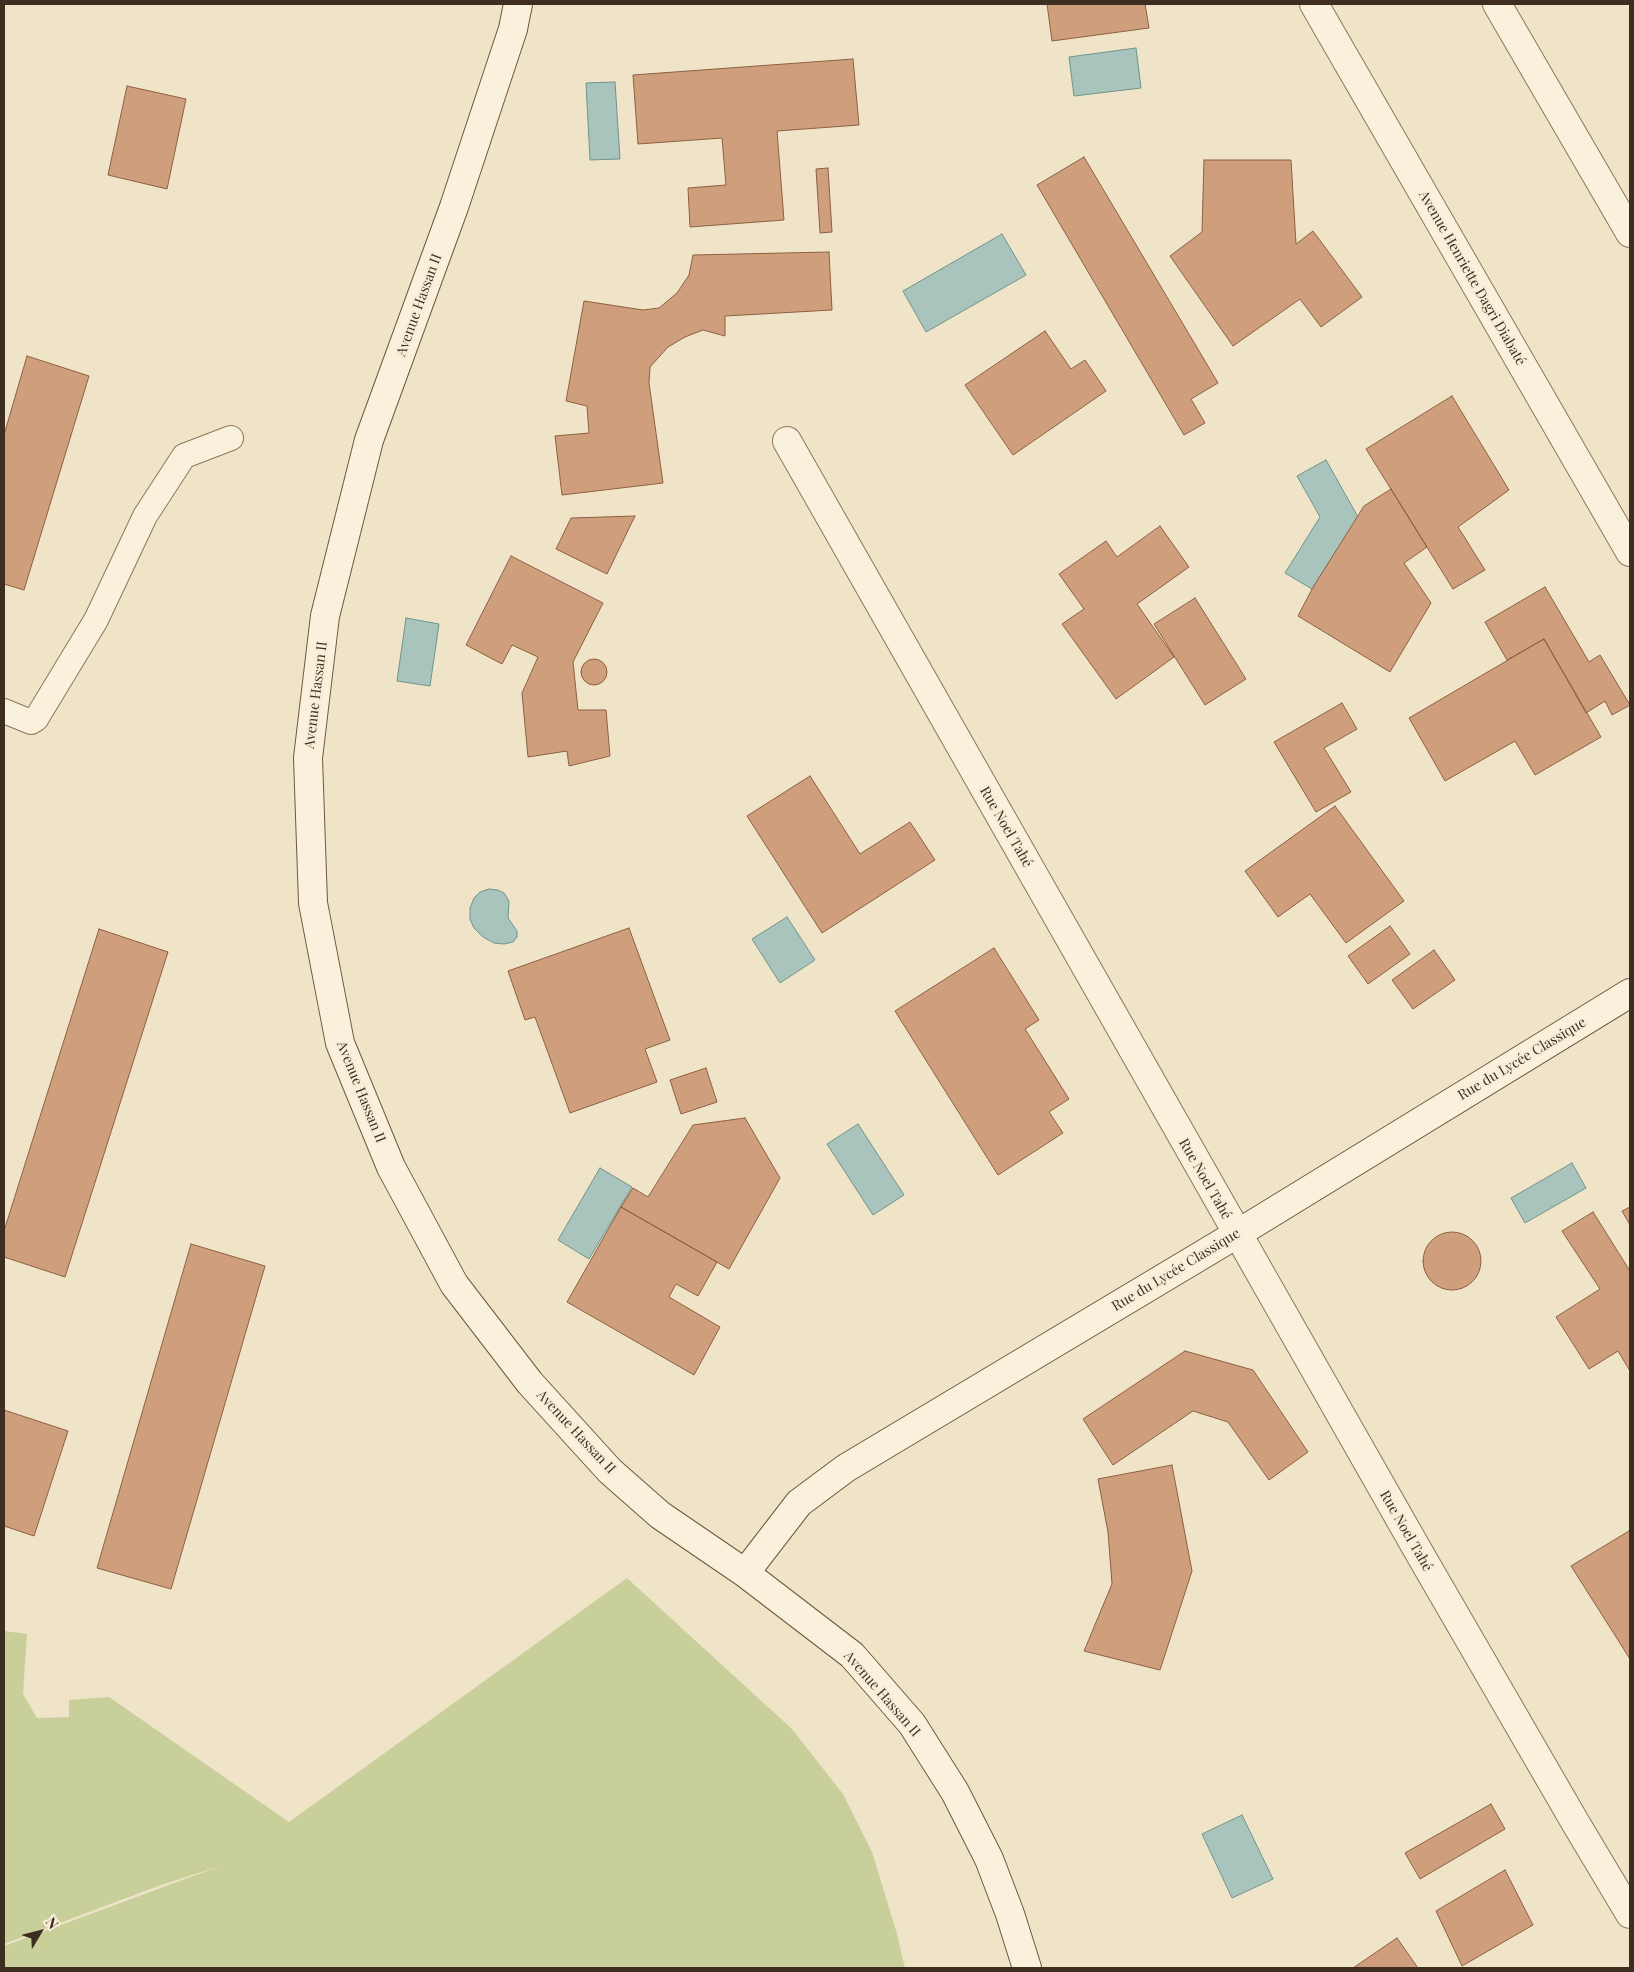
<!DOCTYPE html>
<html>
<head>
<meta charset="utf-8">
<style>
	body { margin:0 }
	#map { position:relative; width:1634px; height:1972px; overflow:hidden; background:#f0e4c8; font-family:"Playfair Display",serif }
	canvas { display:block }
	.frame { position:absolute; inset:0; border:5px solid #3d2e20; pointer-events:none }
	.north { position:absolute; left:15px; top:1907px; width:50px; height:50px; -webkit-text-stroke:4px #f7eed8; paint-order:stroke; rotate:53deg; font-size:14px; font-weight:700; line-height:20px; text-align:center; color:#3d2e20 }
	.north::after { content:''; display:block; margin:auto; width:18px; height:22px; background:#3d2e20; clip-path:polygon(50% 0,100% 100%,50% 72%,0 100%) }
</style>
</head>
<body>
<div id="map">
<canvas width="1634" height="1972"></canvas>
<div class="frame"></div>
<div class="north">N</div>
</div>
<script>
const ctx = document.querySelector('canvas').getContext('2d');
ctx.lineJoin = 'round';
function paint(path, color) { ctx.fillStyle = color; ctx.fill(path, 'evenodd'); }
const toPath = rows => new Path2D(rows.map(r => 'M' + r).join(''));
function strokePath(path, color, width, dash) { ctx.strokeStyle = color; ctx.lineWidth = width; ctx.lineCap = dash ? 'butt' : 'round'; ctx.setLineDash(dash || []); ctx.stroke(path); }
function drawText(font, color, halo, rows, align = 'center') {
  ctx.font = font + ' "Playfair Display",serif'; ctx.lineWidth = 5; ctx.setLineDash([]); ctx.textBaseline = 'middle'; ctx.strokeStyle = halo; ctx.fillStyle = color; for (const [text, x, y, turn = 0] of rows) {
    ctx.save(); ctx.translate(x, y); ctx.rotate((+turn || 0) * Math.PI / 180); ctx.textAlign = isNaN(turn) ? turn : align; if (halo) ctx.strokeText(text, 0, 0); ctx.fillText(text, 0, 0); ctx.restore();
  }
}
paint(toPath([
	[627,1578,792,1729,843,1794,872,1852,897,1934,905,1968,4,1968,4,1946,220,1866,161,1885,4,1944,4,1631,27,1634,23,1694,37,1718,69,1717,69,1700,109,1697,289,1822]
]), '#c9cf9b');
const water = toPath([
	[1136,48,1141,88,1074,96,1069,57,1136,48],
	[615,82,620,159,590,160,586,83,615,82],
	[1002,234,1026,275,926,332,903,291,1002,234],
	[1326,460,1358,517,1312,589,1285,573,1320,517,1297,476,1326,460],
	[406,618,439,624,430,686,397,681,406,618],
	[489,889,498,890,504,893,509,901,508,918,517,931,517,937,513,942,504,944,494,943,483,937,474,928,470,919,470,908,474,898,480,892,489,889],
	[787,917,815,960,780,983,752,939,787,917],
	[858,1124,904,1195,873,1215,827,1144,858,1124],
	[1572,1163,1586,1188,1525,1223,1511,1198,1572,1163],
	[600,1168,632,1187,589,1259,558,1240,600,1168],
	[1242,1815,1273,1879,1232,1898,1202,1834,1242,1815]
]);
paint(water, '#a9c4bc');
strokePath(water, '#6f938a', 1);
const building = toPath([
	[1047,4,1145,4,1149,28,1052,41,1047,4],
	[853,59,859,125,777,131,784,220,690,227,688,188,726,185,722,138,638,144,633,75,853,59],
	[127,86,186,99,167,189,108,175,127,86],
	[1084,157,1218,383,1191,399,1205,423,1184,435,1037,185,1084,157],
	[1204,160,1291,160,1296,244,1313,231,1362,297,1321,327,1300,299,1233,346,1170,256,1202,232,1204,160],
	[828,168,832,232,820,233,816,169,828,168],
	[829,252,832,310,725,316,725,336,703,330,685,337,668,347,650,367,649,383,663,483,562,495,555,436,589,433,587,406,566,401,584,301,643,310,659,308,677,293,689,275,693,255,829,252],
	[1045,331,1071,369,1085,360,1106,391,1013,455,965,385,1045,331],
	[27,356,89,376,24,590,4,584,4,435,27,356],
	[1452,396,1509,490,1458,527,1485,570,1453,589,1366,449,1452,396],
	[1391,489,1427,547,1404,563,1431,603,1390,672,1298,616,1312,589,1364,506,1391,489],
	[635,516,607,574,556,549,571,518,635,516],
	[1160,526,1189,567,1137,604,1174,657,1116,699,1062,624,1084,609,1059,574,1106,541,1117,557,1160,526],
	[511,556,603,603,573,662,578,710,606,710,610,756,569,766,567,751,528,757,522,693,538,657,512,645,502,664,466,645,511,556],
	[1545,587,1589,662,1600,655,1630,705,1612,715,1605,701,1586,713,1544,639,1507,660,1485,622,1545,587],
	[1195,598,1246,679,1205,705,1154,624,1195,598],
	[1544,639,1601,737,1535,775,1515,741,1445,781,1409,718,1544,639],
	'581 672a13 13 0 1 1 26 0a13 13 0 1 1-26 0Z',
	[1342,703,1357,729,1324,748,1351,792,1316,812,1274,742,1342,703],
	[810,776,860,854,910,822,935,860,822,933,747,816,810,776],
	[1335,806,1404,901,1346,943,1310,894,1278,917,1245,871,1335,806],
	[1390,926,1410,954,1368,984,1348,956,1390,926],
	[629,928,670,1040,645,1049,657,1082,570,1113,535,1017,525,1020,508,971,629,928],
	[99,929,168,952,65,1277,4,1257,4,1231,99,929],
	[994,948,1039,1020,1025,1029,1069,1099,1049,1112,1063,1133,998,1175,895,1011,994,948],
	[1434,950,1455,980,1413,1009,1392,980,1434,950],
	[706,1068,717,1102,681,1114,670,1080,706,1068],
	[745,1118,780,1178,729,1269,621,1207,633,1188,648,1197,693,1125,745,1118],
	[621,1207,717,1262,698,1296,676,1284,669,1297,720,1327,694,1375,567,1302,621,1207],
	[1630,1207,1630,1225,1622,1211,1630,1207],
	[1593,1212,1630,1271,1630,1371,1618,1351,1589,1369,1556,1317,1600,1289,1562,1231,1593,1212],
	'1423 1261a29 29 0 1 1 58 0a29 29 0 1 1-58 0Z',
	[191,1244,265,1266,171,1589,97,1568,191,1244],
	[1185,1351,1253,1370,1308,1452,1269,1480,1228,1422,1193,1411,1113,1465,1083,1419,1185,1351],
	[4,1410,68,1431,34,1536,4,1526,4,1410],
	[1172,1465,1192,1571,1160,1670,1084,1651,1112,1584,1108,1532,1098,1479,1172,1465],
	[1629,1531,1630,1533,1630,1659,1571,1566,1629,1531],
	[1491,1804,1505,1829,1420,1879,1405,1853,1491,1804],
	[1505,1870,1533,1925,1462,1966,1436,1911,1505,1870],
	[1397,1938,1418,1968,1353,1968,1397,1938]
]);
paint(building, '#cf9f7d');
strokePath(building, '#8d5f41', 1);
const lane = toPath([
	[4,711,31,722,36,719,96,620,145,516,184,456,231,438]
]);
const street = toPath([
	[1314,4,1630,552],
	[1497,4,1630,233],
	[787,441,1417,1549,1575,1822,1630,1914]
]);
const secondary = toPath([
	[518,4,513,29,454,207,369,440,325,616,308,758,313,903,340,1043,391,1167,454,1284,530,1383,610,1471,660,1515,745,1573,852,1655,912,1724,955,1792,989,1859,1010,1914,1027,1968],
	[745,1573,799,1503,846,1468,1237,1234,1630,993]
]);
strokePath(lane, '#8d765c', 26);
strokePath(street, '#8d765c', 30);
strokePath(secondary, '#6f573f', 30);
strokePath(lane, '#faf1dc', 24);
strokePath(street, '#faf1dc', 28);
strokePath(secondary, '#faf1dc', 28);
drawText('14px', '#3d2e20', '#f7eed8', [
	["Avenue Henriette Dagri Diabaté",1472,278,60],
	["Avenue Hassan II",419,305,-70],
	["Avenue Hassan II",316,695,-83],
	["Rue Noel Tahé",1006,827,60],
	["Rue du Lycée Classique",1522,1059,-31],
	["Avenue Hassan II",361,1092,68],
	["Rue Noel Tahé",1205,1179,60],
	["Rue du Lycée Classique",1176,1270,-31],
	["Avenue Hassan II",576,1432,47],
	["Rue Noel Tahé",1406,1531,60],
	["Avenue Hassan II",882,1694,49]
]);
</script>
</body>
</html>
